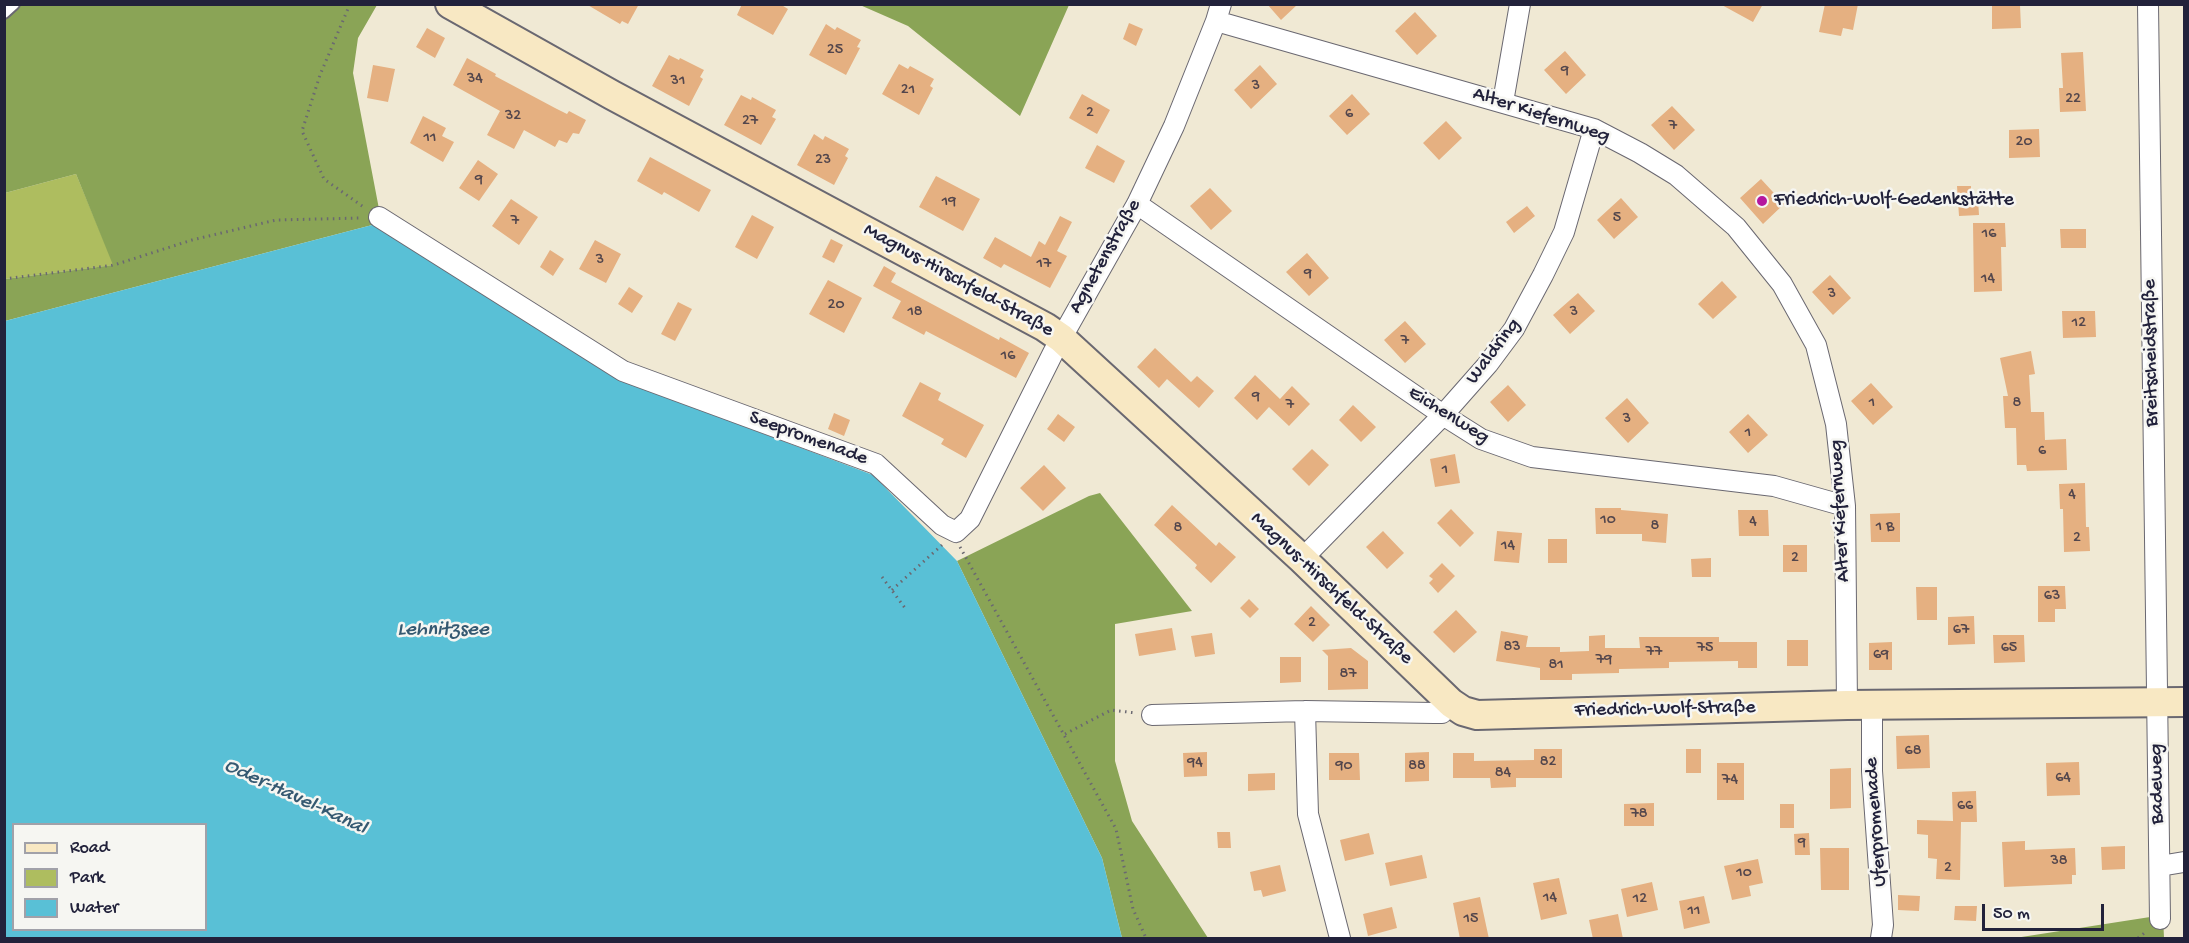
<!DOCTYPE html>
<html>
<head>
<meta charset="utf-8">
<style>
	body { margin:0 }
	#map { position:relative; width:2189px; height:943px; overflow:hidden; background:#f0e9d4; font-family:"Gochi Hand",sans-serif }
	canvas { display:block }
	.frame { position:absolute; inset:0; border:6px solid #22223b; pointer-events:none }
	.legend { position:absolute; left:12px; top:823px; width:195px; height:108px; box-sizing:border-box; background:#f6f6f2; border:2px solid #a1a1a9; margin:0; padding:8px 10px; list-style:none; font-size:18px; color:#22223b }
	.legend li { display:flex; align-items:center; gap:12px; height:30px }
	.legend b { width:30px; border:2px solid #a1a1a9 }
	.scale { position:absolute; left:1982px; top:904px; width:122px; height:27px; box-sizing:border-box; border:3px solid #22223b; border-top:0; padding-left:8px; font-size:18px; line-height:21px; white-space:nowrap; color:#22223b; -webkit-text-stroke:4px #f6f6f2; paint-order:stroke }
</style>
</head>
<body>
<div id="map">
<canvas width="2189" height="943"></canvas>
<div class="frame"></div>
<ul class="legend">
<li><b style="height:8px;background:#f8e8c3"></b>Road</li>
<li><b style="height:16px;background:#aebd5f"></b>Park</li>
<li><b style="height:16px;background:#59c0d6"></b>Water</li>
</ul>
<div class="scale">50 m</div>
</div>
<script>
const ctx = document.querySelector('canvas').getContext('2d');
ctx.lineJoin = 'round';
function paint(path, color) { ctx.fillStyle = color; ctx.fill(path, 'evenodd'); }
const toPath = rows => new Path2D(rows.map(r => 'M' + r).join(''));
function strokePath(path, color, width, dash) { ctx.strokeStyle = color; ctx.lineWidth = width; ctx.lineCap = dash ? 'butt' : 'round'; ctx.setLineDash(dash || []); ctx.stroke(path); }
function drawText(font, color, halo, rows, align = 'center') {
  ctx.font = font + ' "Gochi Hand",sans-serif'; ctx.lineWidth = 5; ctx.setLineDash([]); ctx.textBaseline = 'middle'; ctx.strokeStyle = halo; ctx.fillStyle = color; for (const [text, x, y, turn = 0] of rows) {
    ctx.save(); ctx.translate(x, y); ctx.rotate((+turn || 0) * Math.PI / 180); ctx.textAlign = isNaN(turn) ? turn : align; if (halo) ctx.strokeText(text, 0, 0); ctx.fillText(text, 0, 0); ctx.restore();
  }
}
paint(toPath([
	[76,174,114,265,5,279,5,193]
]), '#aebd5f');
paint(toPath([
	[5,5,377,5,358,38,353,73,379,209,376,224,5,321,5,279,113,265,76,174,5,193],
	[860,5,1069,5,1020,116,908,26],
	[1100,493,1192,611,1115,624,1115,761,1132,821,1208,938,1122,938,1102,858,957,561,1089,496],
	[2163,915,2164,938,2015,938]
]), '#8aa456');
paint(toPath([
	[376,224,613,377,873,475,957,561,1102,858,1122,938,5,938,5,321],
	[14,824,206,824,206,930,14,930]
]), '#59c0d6');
paint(toPath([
	[586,4,639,4,628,24,622,21,620,24],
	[742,4,780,4,788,9,773,35,737,15],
	[1267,4,1298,4,1281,20],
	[1720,4,1763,4,1753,22],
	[1825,4,1858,4,1853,30,1843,28,1841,36,1819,32],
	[1992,5,2020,5,2021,28,1992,29],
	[1415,12,1437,36,1417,55,1395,31],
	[1129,23,1143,29,1136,46,1123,39],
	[826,24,835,30,837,27,861,40,857,47,860,48,846,75,809,55],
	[427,28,445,38,435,58,416,47],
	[1565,51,1586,75,1566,94,1544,70],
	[2083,52,2086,111,2060,112,2059,88,2063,88,2061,53],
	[669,55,679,60,680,58,704,70,700,77,703,79,689,106,652,86],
	[467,58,496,74,495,76,555,108,567,114,569,111,586,120,579,134,573,133,567,143,559,140,555,147,524,130,514,149,487,135,500,111,453,85],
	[899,64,908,69,910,66,934,79,930,86,933,88,919,115,882,94],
	[373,65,395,69,388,102,367,98],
	[1260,65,1277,84,1251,109,1234,90],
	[1082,94,1110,110,1097,134,1069,118],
	[1352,94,1370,114,1347,135,1329,116],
	[741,95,751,100,752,97,776,110,772,117,776,119,761,145,724,125],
	[1672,106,1695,130,1674,150,1651,125],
	[423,116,446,128,442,136,454,142,443,162,410,143],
	[1446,121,1462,138,1439,160,1423,143],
	[2039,129,2040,157,2009,158,2009,130],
	[814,134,823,140,825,136,849,149,845,156,848,158,834,185,797,165],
	[1097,145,1125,161,1114,183,1085,168],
	[650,157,711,190,699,212,664,192,662,195,637,181],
	[478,160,498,174,479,201,459,188],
	[936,176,980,199,963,231,919,207],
	[1761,179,1784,204,1763,224,1740,198],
	[1957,186,1971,186,1971,200,1978,199,1979,215,1959,216],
	[1210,188,1232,211,1211,230,1190,206],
	[1621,198,1638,217,1614,239,1597,220],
	[511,199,538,217,519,245,492,226],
	[1527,206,1535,216,1514,233,1506,222],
	[752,215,774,227,757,259,735,247],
	[1060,216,1072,222,1057,251,1067,256,1050,288,1004,264,1001,268,983,258,995,237,1031,257,1039,241,1045,245],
	[1973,223,2005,223,2006,247,2001,247,2002,291,1974,292],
	[2060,229,2086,229,2086,248,2061,248],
	[831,239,843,245,834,263,822,257],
	[595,240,621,254,606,283,579,269],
	[550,250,564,259,553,276,540,267],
	[1307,253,1329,278,1309,296,1286,272],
	[884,266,896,273,891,282,999,340,1000,337,1029,353,1016,378,926,331,924,335,892,318,901,301,873,286],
	[1830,275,1851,298,1833,315,1812,292],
	[828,280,862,298,844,333,809,314],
	[1722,281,1737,297,1713,319,1698,304],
	[629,287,643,296,632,313,618,304],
	[1578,293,1595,311,1570,334,1553,315],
	[678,302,692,309,675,341,661,334],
	[2062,311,2095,311,2096,337,2063,338],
	[1405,321,1426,344,1405,363,1384,340],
	[1155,348,1191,382,1197,376,1214,391,1199,408,1167,379,1159,388,1137,367],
	[2031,351,2035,374,2029,375,2031,412,2044,412,2045,440,2066,439,2067,470,2027,471,2026,465,2017,465,2016,428,2005,428,2003,396,2008,396,2000,358],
	[1255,375,1280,399,1292,386,1310,404,1289,426,1269,407,1257,420,1234,398],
	[920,382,941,393,938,400,984,425,966,458,941,444,944,439,902,416],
	[1871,383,1893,407,1873,425,1851,401],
	[1508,385,1526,405,1508,422,1490,402],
	[1627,398,1649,423,1628,443,1605,418],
	[1353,405,1376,427,1361,442,1339,420],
	[834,413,850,420,844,436,828,429],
	[1058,414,1075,427,1064,442,1047,429],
	[1748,414,1768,435,1748,453,1729,432],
	[1312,449,1329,465,1309,486,1292,469],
	[1455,454,1460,483,1435,487,1430,459],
	[1044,465,1066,488,1043,511,1020,488],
	[2085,483,2086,527,2089,527,2090,551,2064,552,2063,509,2060,509,2059,484],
	[1172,505,1216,546,1219,542,1236,557,1211,583,1195,568,1197,565,1154,525],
	[1595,508,1621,508,1621,510,1668,514,1666,543,1642,541,1642,534,1596,534],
	[1451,509,1474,533,1460,547,1437,523],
	[1738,510,1768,510,1769,536,1739,536],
	[1900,513,1900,542,1871,542,1870,514],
	[1383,531,1404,553,1387,569,1366,547],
	[1497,531,1522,533,1519,563,1494,561],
	[1548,539,1567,539,1567,563,1548,563],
	[1783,545,1807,545,1807,572,1783,572],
	[1711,558,1711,577,1692,577,1691,559],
	[1442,563,1455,576,1438,593,1429,583,1433,579,1429,576],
	[2038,586,2065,586,2066,609,2055,609,2055,622,2038,622],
	[1916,587,1937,587,1937,620,1917,620],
	[1249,599,1259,609,1250,618,1240,608],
	[1311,606,1330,625,1313,642,1294,624],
	[1456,610,1477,632,1454,653,1433,632],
	[1974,616,1975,644,1948,645,1948,617],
	[1172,628,1176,650,1139,656,1135,634],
	[1501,631,1528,636,1526,647,1560,647,1560,652,1589,651,1589,636,1605,635,1605,648,1640,648,1639,637,1719,637,1719,642,1757,642,1757,668,1738,668,1738,661,1669,662,1669,668,1619,669,1619,673,1572,674,1572,680,1540,680,1540,668,1496,661],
	[1212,633,1215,654,1195,657,1191,636],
	[1993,635,2024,635,2025,662,1994,663],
	[1787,640,1808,640,1808,666,1787,666],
	[1892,642,1892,670,1869,670,1869,643],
	[1351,648,1368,661,1368,689,1328,690,1328,656,1322,650],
	[1280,657,1301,657,1301,682,1280,683],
	[1929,735,1930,768,1897,769,1896,736],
	[1534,749,1562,749,1562,778,1516,778,1516,787,1491,788,1490,778,1453,778,1453,753,1474,753,1474,761,1534,760],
	[1686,749,1701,749,1701,773,1686,773],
	[1207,752,1207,776,1184,777,1183,753],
	[1429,752,1429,781,1405,782,1405,753],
	[1329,753,1359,753,1360,780,1329,780],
	[2079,762,2080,795,2047,796,2046,763],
	[1717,763,1744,763,1744,800,1717,800],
	[1851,768,1851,808,1830,809,1830,769],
	[1275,773,1275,790,1248,791,1248,774],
	[1976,791,1977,822,1961,822,1960,880,1936,879,1937,859,1928,858,1928,835,1917,834,1917,820,1953,821,1952,792],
	[1654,803,1654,826,1624,826,1624,804],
	[1780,804,1794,804,1794,828,1780,828],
	[1217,832,1230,832,1231,848,1218,848],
	[1369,833,1374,854,1345,861,1340,840],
	[1809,833,1810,855,1795,855,1794,834],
	[2025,841,2025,850,2075,848,2076,875,2072,875,2072,884,2004,887,2002,842],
	[2125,846,2125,869,2102,870,2101,847],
	[1820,848,1849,848,1849,890,1821,890],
	[1422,855,1427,878,1390,886,1385,863],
	[1758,859,1763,883,1749,886,1751,896,1732,900,1724,866],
	[1280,865,1286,891,1263,897,1261,890,1254,891,1250,872],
	[1559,878,1567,914,1541,920,1533,883],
	[1652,882,1658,910,1627,917,1621,889],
	[1898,895,1920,896,1919,911,1898,910],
	[1704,896,1710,923,1684,929,1679,901],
	[1480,897,1489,939,1460,939,1453,903],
	[1955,906,1977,906,1976,921,1954,920],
	[1392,907,1397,928,1368,936,1363,914],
	[1618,914,1623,939,1593,939,1589,920]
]), '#e5b081');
const lane = toPath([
	[4,13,14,4]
]);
const street = toPath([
	[2148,4,2160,919],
	[1216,21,1594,129,1640,153,1676,175,1736,227,1782,284,1816,345,1836,424,1845,506,1847,705],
	[1503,102,1520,4],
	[1137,204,1443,415,1481,439,1532,457,1774,486,1845,506],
	[379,217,623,371,876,464,942,525,956,532,970,519,1053,353,1137,204,1174,126,1216,21,1221,4],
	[1302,559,1443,415,1488,364,1514,329,1543,275,1564,232,1594,129],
	[1872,705,1872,771,1883,925,1881,938],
	[1305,711,1308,814,1340,938],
	[1152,715,1305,711,1434,713,1442,713,1451,703],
	[2160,866,2184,862]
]);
const secondary = toPath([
	[450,4,612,95,1045,327,1061,338,1302,559,1451,703,1463,711,1477,715,1847,705,2184,702]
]);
strokePath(lane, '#6a6871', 14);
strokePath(street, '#6a6871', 22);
strokePath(secondary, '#6a6871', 32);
strokePath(toPath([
	[350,4,320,75,302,131,324,179,365,208],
	[4,279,114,265,192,240,276,220,362,218],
	[960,547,1116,829,1133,909,1146,938],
	[882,577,905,608],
	[892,590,942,545],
	[1065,734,1111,710,1136,713],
	[2138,938,2147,931]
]), '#6a6871', 3, [1.5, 4.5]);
strokePath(lane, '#fff', 10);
strokePath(street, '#fff', 20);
strokePath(secondary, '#f8e8c3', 28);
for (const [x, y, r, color] of [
	[1762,201,6,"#b5179e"]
]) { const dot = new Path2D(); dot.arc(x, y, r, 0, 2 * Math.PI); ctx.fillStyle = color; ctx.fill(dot); strokePath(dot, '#f6f6f2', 2); }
drawText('16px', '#53464c', null, [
	["25",835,51],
	["9",1565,72],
	["34",475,80],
	["31",678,82],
	["3",1256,87],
	["21",908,91],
	["22",2073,100],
	["2",1090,114],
	["6",1349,115],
	["32",513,117],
	["27",750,122],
	["7",1673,127],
	["11",430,139],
	["20",2024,143],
	["23",823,161],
	["9",479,181],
	["19",949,203],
	["5",1617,219],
	["7",515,222],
	["16",1989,235],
	["3",600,261],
	["17",1044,265],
	["9",1308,275],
	["14",1988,280],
	["3",1832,295],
	["20",836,306],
	["18",915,313],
	["3",1574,313],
	["12",2079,324],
	["7",1405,342],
	["16",1008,357],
	["9",1256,398],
	["1",1872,404],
	["8",2017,404],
	["7",1290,406],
	["3",1627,420],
	["1",1748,434],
	["6",2042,452],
	["1",1445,471],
	["4",2072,496],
	["10",1608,521],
	["4",1753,523],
	["8",1655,527],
	["1 B",1885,528],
	["8",1178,529],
	["2",2077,539],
	["14",1508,547],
	["2",1795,559],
	["63",2052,597],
	["2",1312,624],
	["67",1961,631],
	["83",1512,648],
	["75",1705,649],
	["65",2009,649],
	["77",1654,653],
	["69",1881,656],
	["79",1604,661],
	["81",1556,666],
	["87",1348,675],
	["68",1913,752],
	["82",1548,763],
	["94",1195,764],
	["90",1344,767],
	["88",1417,767],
	["84",1503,774],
	["64",2063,779],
	["74",1730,781],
	["66",1965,807],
	["78",1639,815],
	["9",1802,844],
	["38",2059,862],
	["2",1948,869],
	["10",1744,874],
	["14",1550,899],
	["12",1640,900],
	["11",1694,912],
	["15",1471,920]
]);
drawText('20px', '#22223b', '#f6f6f2', [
	["Alter Kiefernweg",1541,116,18],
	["Agnetenstraße",1106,257,-61],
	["Magnus-Hirschfeld-Straße",958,281,29],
	["Waldring",1494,352,-53],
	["Breitscheidstraße",2152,353,-91],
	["Eichenweg",1448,416,32],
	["Seepromenade",808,439,20],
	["Alter Kiefernweg",1841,511,-93],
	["Magnus-Hirschfeld-Straße",1331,589,43],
	["Friedrich-Wolf-Straße",1665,710,-1],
	["Badeweg",2158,784,-91],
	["Uferpromenade",1877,822,-94]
]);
drawText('20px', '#22223b', '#f6f6f2', [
	["Friedrich-Wolf-Gedenkstätte",1774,201]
], 'left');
drawText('italic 21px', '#355971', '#f6f6f2', [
	["Lehnitzsee",443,631],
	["Oder-Havel-Kanal",295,798,25]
]);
</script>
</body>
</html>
